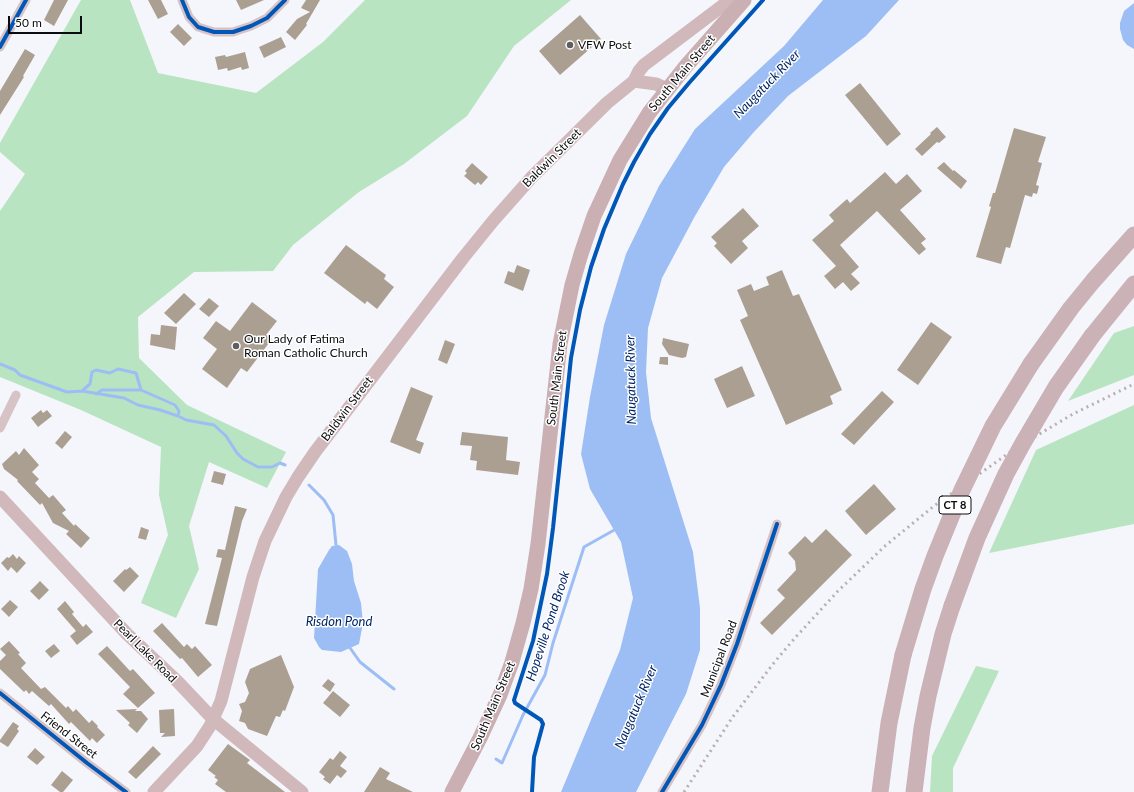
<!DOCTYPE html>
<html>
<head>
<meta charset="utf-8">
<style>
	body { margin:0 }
	#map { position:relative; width:1134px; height:792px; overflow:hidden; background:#f4f6fb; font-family:Lato,sans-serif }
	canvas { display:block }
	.scale { position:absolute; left:8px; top:16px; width:74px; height:18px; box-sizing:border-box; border:2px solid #0b0c0f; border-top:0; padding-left:5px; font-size:12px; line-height:14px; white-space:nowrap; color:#0b0c0f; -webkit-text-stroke:3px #fff; paint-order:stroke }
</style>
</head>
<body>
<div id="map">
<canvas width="1134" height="792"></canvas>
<div class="scale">50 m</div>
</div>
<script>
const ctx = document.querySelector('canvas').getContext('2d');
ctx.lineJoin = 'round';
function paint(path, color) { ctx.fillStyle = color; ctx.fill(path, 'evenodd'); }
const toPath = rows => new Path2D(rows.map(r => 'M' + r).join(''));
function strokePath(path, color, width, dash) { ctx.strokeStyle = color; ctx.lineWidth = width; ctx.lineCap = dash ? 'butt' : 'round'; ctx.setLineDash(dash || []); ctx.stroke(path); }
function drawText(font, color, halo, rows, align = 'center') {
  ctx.font = font + ' Lato,sans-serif'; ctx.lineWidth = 3; ctx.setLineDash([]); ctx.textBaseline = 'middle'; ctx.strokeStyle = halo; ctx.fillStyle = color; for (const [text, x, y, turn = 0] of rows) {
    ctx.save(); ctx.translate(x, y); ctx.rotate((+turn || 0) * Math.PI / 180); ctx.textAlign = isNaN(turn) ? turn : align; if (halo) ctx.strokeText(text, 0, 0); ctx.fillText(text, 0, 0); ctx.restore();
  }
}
paint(toPath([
	[81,0,130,0,158,73,256,93,323,42,365,0,571,0,514,46,467,116,404,164,359,192,293,245,273,271,194,272,138,317,139,358,187,405,286,452,267,488,209,462,189,526,199,569,176,618,141,603,168,535,159,495,161,447,81,410,0,377,0,211,25,174,0,152,0,143],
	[1134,326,1134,375,1068,401,1114,333],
	[1134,405,1134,524,989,553,1036,450],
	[976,666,999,671,953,768,953,792,930,792,932,756]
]), '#b8e4c2');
paint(toPath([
	[823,0,899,0,866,36,788,96,753,133,724,167,695,216,662,278,648,328,646,372,651,418,693,552,700,608,700,650,686,694,636,792,561,792,620,650,633,598,621,542,590,489,581,454,590,397,604,325,626,254,659,186,695,129,784,46],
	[1134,3,1134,49,1127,45,1123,40,1120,29,1120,23,1124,11],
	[339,545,347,551,352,564,354,581,361,603,363,623,359,644,341,652,322,650,319,647,314,638,318,569,329,550,332,546]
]), '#9dbef4');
strokePath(toPath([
	[0,364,15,370,20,375,67,392,82,391,90,384,92,372,96,370,110,373,118,369,136,373,141,390,175,405,179,411,178,416,186,420,214,425,226,436,237,453,243,459,258,467,272,467,280,463,285,465],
	[82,391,124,398,138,405,160,410,178,416],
	[96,394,102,390,141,390],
	[309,485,324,500,333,515,336,545,338,548],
	[348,645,360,662,394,689],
	[496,759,502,763,523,715,545,675,553,643,584,547,616,529]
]), '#9dbef4', 3);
paint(toPath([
	[54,0,68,0,54,26,44,20],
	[148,0,161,0,168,14,158,19],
	[236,0,264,0,241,10],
	[306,0,320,0,306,24,307,25,295,40,286,32,297,19,310,12,301,8],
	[580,15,601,39,560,75,539,51],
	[178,24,192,38,184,46,170,32],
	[281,37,286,47,264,58,259,47],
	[25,49,35,55,23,76,24,77,0,115,0,91],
	[245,52,249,68,242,70,241,67,228,71,227,68,218,70,215,57,225,55,226,57],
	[860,83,901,134,887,146,845,95],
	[937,127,946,137,939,143,937,142,922,156,915,149,931,134,930,133],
	[1014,128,1046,137,1038,162,1042,163,1036,185,1039,186,1037,194,1033,193,1032,197,1025,195,1010,248,1006,247,1001,264,976,257,991,207,989,206,993,193,995,193],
	[944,162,953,171,954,170,967,181,961,189,937,168],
	[472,163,488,177,481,185,478,182,475,185,464,176,467,173,465,171],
	[885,172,896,184,907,174,922,191,900,210,926,239,921,243,926,249,919,255,877,211,840,245,859,267,851,274,860,283,851,291,843,282,835,289,824,276,836,266,812,240,834,221,829,215,847,199,850,203],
	[743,208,759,226,742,241,748,248,731,264,714,246,717,243,711,237],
	[346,245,386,275,384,279,394,287,377,309,367,301,365,304,324,273],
	[517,265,530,270,523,291,504,283,508,271,514,273],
	[782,270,793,296,799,294,842,390,830,396,833,404,786,425,740,320,748,316,737,290,751,284,754,291,769,285,766,277],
	[184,293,196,304,176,324,164,313],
	[209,298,219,306,209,317,199,309],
	[252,302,277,321,266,335,272,339,247,372,241,368,227,388,202,369,217,349,203,338,216,321,230,331],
	[931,322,952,337,918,385,897,370],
	[161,325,177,327,175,350,150,345,151,334,160,335],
	[663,338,689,344,686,357,682,358,669,355,662,344],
	[445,340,455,344,447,364,438,360],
	[660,357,668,357,668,365,659,364],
	[742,366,755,396,727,408,714,379],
	[411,387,433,396,416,440,424,443,420,454,390,442],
	[882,391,894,402,854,445,841,434],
	[41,410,43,413,47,410,52,416,38,427,31,418],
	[65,431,72,437,62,449,55,443],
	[462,432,508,437,506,460,520,462,518,475,476,470,477,461,470,460,472,446,460,445],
	[24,448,39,465,32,472,39,479,35,483,49,498,53,495,66,510,62,513,74,526,75,524,90,538,81,548,66,534,69,531,53,523,42,503,40,505,17,481,18,480,4,469,2,464,16,451,19,455],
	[214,471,226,474,223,485,211,482],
	[874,484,896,509,866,535,845,511],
	[235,506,247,509,242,521,217,626,205,624,222,558,216,557,218,549,225,550],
	[141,527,149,530,146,540,138,538],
	[826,529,852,555,772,635,760,623,785,598,777,590,796,570,795,561,788,553,805,536,812,543],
	[13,554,17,559,19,556,26,563,17,573,11,567,8,571,1,563,7,557,9,558],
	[130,567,139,576,124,592,113,581,125,569,126,570],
	[40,581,49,590,39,600,30,591],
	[10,600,18,607,9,617,1,609],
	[65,601,74,612,72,614,83,627,86,624,93,632,77,645,70,636,76,631,57,609],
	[162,623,184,647,187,644,192,649,195,646,212,665,198,677,182,658,180,659,153,631],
	[9,641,20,653,18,654,26,663,21,668,41,689,45,687,66,708,68,706,73,712,76,709,89,723,92,720,98,726,97,727,105,735,97,743,92,738,90,741,71,722,69,724,51,704,49,706,32,691,29,694,26,690,24,692,0,669,0,661,6,655,0,649],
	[54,644,60,651,51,658,45,651],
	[107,646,130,671,133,669,155,693,138,708,123,694,130,687,98,654],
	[281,655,294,687,285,711,283,710,280,717,276,716,267,736,248,729,245,723,239,721,242,711,239,704,245,702,249,693,245,682,250,669],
	[328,679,335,684,330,692,322,686],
	[333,691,350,705,340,717,323,703],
	[137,709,135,711,141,711,148,719,137,733,128,725,130,723,116,710],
	[174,709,175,736,161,737,165,733,160,733,159,710],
	[13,722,19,726,17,729,19,731,8,747,0,742,0,740],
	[228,744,250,760,247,763,285,792,226,792,215,784,218,780,214,777,216,776,208,770],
	[153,746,161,754,136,779,128,772],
	[35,748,45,757,37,765,27,757],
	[340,751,347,757,340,766,347,771,341,778,337,775,330,784,323,779,325,777,319,772,330,758,333,760],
	[380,767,390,773,386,779,413,792,364,792],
	[62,771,73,780,63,792,60,792,51,785]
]), '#ab9f91');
strokePath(toPath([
	[182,0,189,17,198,27,214,32,233,32,251,26,267,18,285,0],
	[0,47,26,0],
	[0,428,16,395],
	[0,693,87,763,126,792],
	[662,792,702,725,721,685,737,644,777,524]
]), '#d7c3c5', 9);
strokePath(toPath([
	[634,81,656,84,667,89],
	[0,497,127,634,178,682,213,719,302,792],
	[154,792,197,746,210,726,221,701,253,577,265,541,286,497,298,477,315,452,463,258,493,221,531,178,607,103,634,81,639,71,644,65,730,0]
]), '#d0b8bb', 13);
strokePath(toPath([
	[452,792,480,738,500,695,512,662,523,623,531,589,538,544,560,344,572,285,581,254,594,216,620,160,649,113,686,66,744,0]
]), '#caafb3', 15);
strokePath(toPath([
	[1092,336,1134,284],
	[1031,364,1071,308,1093,281,1134,235],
	[880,792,889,723,903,655],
	[914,792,922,728,928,696,943,634,952,606]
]), '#cbb2b7', 17);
strokePath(toPath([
	[684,792,732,718,773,664,794,639,838,591,885,546,934,506,1016,448,1073,414,1134,384]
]), '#baafb1', 3, [2, 4]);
strokePath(toPath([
	[952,606,977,538,1006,474,1023,443,1056,387,1092,336],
	[903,655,923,589,935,556,962,490,993,426,1031,364]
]), '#cbb2b7', 17);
strokePath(toPath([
	[182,0,189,17,198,27,214,32,233,32,251,26,267,18,285,0],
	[0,47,26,0],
	[0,693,87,763,126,792],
	[532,792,534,757,543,724,541,720,515,703,514,700,533,641,547,574,553,528,571,358,580,310,591,267,604,229,623,184,634,162,650,134,668,108,689,83,763,0],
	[662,792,702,725,721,685,737,644,777,524]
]), '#0057b8', 4);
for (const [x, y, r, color] of [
	[570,45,4,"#5d5e62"],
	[236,346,4,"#5d5e62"]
]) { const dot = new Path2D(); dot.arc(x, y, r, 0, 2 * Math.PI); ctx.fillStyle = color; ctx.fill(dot); strokePath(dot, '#fff', 1.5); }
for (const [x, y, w] of [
	[955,505,32]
]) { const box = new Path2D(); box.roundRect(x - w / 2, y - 9, w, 18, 3); ctx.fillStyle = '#fff'; ctx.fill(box); strokePath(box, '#0b0c0f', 1); }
drawText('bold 11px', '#0b0c0f', null, [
	["CT 8",955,505]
]);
drawText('12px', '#0b0c0f', '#fff', [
	["VFW Post",578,45],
	["Our Lady of Fatima",244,339],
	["Roman Catholic Church",244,353]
], 'left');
drawText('12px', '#0b0c0f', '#fff', [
	["South Main Street",682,73,-50],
	["Baldwin Street",552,158,-45],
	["South Main Street",557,378,-83],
	["Baldwin Street",347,409,-53],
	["Pearl Lake Road",145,651,45],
	["Municipal Road",719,659,-69],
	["South Main Street",493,706,-67],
	["Friend Street",69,735,38]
]);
drawText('italic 13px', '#002667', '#fff', [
	["Naugatuck River",767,84,-46],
	["Naugatuck River",631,380,-91],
	["Risdon Pond",339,622],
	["Hopeville Pond Brook",548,626,-72],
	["Naugatuck River",636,707,-67]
]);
</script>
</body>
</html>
